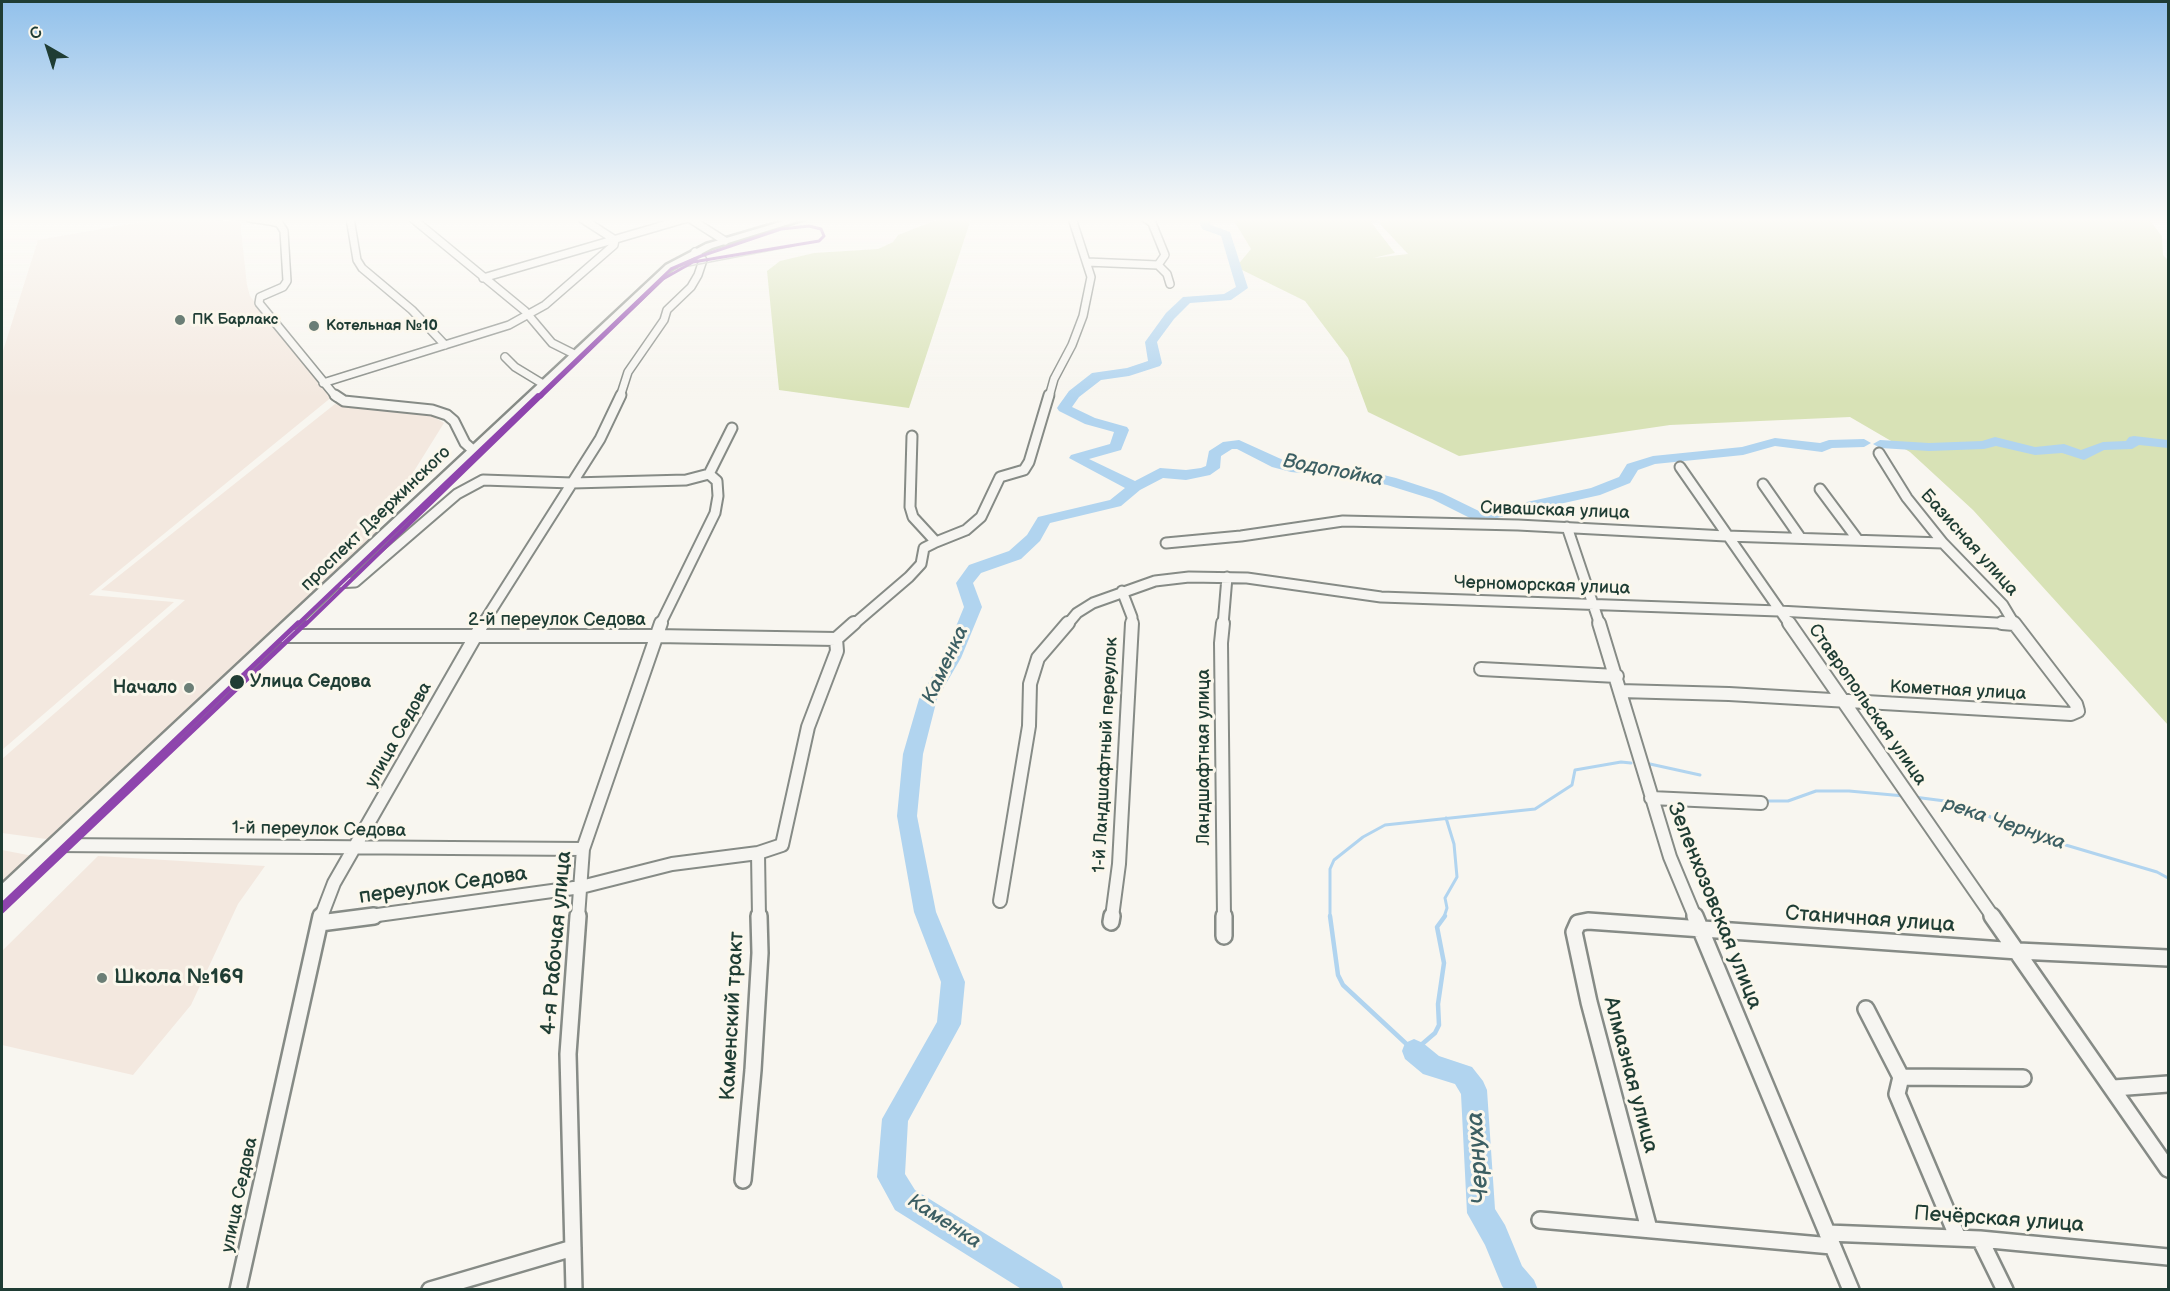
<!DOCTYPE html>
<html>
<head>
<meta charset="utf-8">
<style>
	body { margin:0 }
	#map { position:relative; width:2170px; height:1291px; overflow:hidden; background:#f8f6f0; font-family:"Balsamiq Sans",sans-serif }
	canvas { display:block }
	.frame { position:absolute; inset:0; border:3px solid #1f3d34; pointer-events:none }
	.north { position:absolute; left:18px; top:18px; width:60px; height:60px; -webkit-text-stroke:4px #fbf7ec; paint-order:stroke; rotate:321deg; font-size:16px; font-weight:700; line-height:24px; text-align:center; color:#1f3d34 }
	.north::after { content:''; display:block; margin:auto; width:21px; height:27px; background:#1f3d34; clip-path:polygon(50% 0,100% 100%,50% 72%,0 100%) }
</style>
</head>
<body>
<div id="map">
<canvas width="2170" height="1291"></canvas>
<div class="frame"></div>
<div class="north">С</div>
</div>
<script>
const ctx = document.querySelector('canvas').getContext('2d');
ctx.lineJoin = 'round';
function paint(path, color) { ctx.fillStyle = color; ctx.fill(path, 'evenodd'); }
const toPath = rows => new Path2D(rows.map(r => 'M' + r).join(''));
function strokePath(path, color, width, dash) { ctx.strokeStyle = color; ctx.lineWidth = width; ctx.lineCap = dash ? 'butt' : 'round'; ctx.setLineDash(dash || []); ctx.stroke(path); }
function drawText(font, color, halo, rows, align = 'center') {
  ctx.font = font + ' "Balsamiq Sans",sans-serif'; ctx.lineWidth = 6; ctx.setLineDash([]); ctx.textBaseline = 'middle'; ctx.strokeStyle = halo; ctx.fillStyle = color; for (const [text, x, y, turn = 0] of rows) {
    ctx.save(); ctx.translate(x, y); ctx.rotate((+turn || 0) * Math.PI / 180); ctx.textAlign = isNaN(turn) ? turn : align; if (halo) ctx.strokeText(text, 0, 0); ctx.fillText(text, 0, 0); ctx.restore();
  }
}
paint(toPath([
	[164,218,240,221,247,285,250,296,290,348,333,396,89,595,174,602,2,750,2,354,38,240],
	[335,404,429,414,444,423,363,553,61,841,2,833,2,759,185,600,101,590],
	[2,850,38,857,2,890],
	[98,856,265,866,238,904,191,1005,133,1075,2,1045,2,951]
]), '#f3e8df');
paint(toPath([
	[1229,218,2134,218,2121,221,2150,221,2162,236,2163,255,2168,260,2168,725,1973,510,1910,452,1850,417,1670,425,1459,456,1368,412,1348,358,1305,301,1236,267,1251,249,1236,224],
	[1387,219,1379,223,1408,254,1373,258,1395,253,1371,222],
	[939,219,971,219,909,408,779,390,767,271,780,261,814,253,878,249,893,242,898,235]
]), '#d8e2b6');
strokePath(toPath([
	[1650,764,1700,775],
	[1914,797,1945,801,1971,809,2042,838,2157,872,2168,878],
	[1766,801,1788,801,1816,791,1849,791,1904,796],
	[1330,917,1330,869,1334,860,1363,837,1385,825,1535,809,1572,785,1575,770,1621,762,1631,763],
	[1444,917,1447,908,1445,898,1457,877,1454,844,1446,818]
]), '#b1d4ef', 3);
strokePath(toPath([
	[1330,916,1338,975,1343,985,1414,1051,1435,1033,1439,1025,1438,1004,1444,963,1437,927,1445,916]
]), '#b1d4ef', 4.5);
paint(toPath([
	[1198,218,1208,218,1211,225,1230,232,1248,288,1231,300,1190,303,1174,319,1157,342,1162,363,1160,366,1129,376,1101,380,1079,397,1072,407,1095,418,1127,427,1129,430,1121,450,1089,459,1135,481,1160,468,1186,470,1201,468,1206,466,1209,451,1223,442,1239,440,1292,464,1359,469,1396,478,1442,493,1481,512,1591,488,1619,477,1627,464,1653,456,1742,447,1775,438,1820,443,1829,440,1864,439,1871,443,1864,447,1832,448,1822,452,1775,446,1743,455,1655,464,1638,470,1630,483,1600,495,1483,521,1472,519,1432,499,1387,485,1359,479,1291,472,1272,467,1237,449,1232,449,1221,456,1220,468,1210,475,1186,480,1163,478,1140,490,1121,506,1050,523,1040,541,1021,559,981,573,973,583,982,607,961,658,937,699,923,754,917,816,936,912,965,982,961,1024,908,1121,905,1174,915,1190,1060,1280,1064,1290,1023,1290,895,1210,877,1177,882,1119,937,1022,941,982,914,912,897,816,903,754,919,699,943,658,964,607,956,583,969,565,1009,551,1027,535,1038,517,1110,500,1125,488,1069,458,1071,455,1110,444,1114,432,1085,424,1059,411,1057,408,1059,405,1069,391,1092,373,1127,368,1148,361,1145,342,1166,313,1183,297,1224,294,1236,287,1221,236,1202,229,1198,218],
	[2134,436,2168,440,2168,448,2139,445,2132,449,2104,450,2084,460,2062,453,2035,455,1996,446,1984,449,1929,451,1880,448,1873,444,1880,440,1929,443,1982,441,1995,437,2035,447,2064,444,2081,450,2103,442,2126,441,2129,437,2134,436],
	[1414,1039,1423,1043,1439,1056,1472,1067,1483,1081,1487,1090,1495,1209,1505,1225,1522,1266,1534,1280,1538,1290,1505,1290,1502,1286,1485,1245,1467,1213,1461,1094,1455,1084,1423,1074,1405,1059,1402,1051,1405,1043,1414,1039]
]), '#b1d4ef');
const streetFar3 = toPath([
	[249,218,270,221,275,218],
	[350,218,357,260,362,268,412,310,445,345],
	[412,218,525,311,552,343,574,354],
	[689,218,725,241],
	[1145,218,1152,223,1165,255,1158,265,1167,274,1170,284],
	[270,221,279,223,284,231,287,281,283,287,260,297,259,303,336,397],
	[1087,262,1158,265],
	[483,278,688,218],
	[505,357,515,367,543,384],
	[323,383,509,325,545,305,614,245,615,240,581,218],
	[620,397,628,372,664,320,667,310,691,287,698,275,703,260,695,252],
	[1049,397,1054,379,1072,345,1083,316,1091,277,1072,218]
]);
const streetFar2 = toPath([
	[335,395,344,401,432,410,447,415,454,421,465,443,474,451],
	[1879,453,1907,498,1943,543,2003,605,2015,625],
	[1680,467,1790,625],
	[709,474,732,428],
	[1763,484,1800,537],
	[1820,489,1858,540],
	[1567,527,1600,625],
	[936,542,966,530,981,517,1000,477,1024,470,1029,462,1049,395],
	[1166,543,1241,536,1343,521,1518,525,1726,536,1943,543],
	[335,583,355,582,457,494,483,480,572,483,686,480,709,474,717,481,718,496,715,513,660,625],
	[1122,591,1132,617,1132,625],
	[482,625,600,439,621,395],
	[853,625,909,577,921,564,924,548,936,542,913,517,910,507,912,436],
	[1067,625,1077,613,1093,603,1155,581,1189,577,1247,578,1381,597,1779,611,2014,624],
	[1223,625,1227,577]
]);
const streetFar1 = toPath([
	[1223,623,1221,643,1224,917],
	[1599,623,1670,857,1695,917],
	[1789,623,1993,917],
	[2002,623,2014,624],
	[279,636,655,636,836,639],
	[1481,669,1617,676],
	[1620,691,1729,694,2071,714,2078,711,2076,704,2014,623],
	[1651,798,1761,803],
	[56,845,583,849],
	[758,853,759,917],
	[1000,901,1029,726,1030,684,1038,658,1068,623],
	[321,917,334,883,483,623],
	[363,917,581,887,672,864,758,853,782,845,808,727,837,651,836,639,854,623],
	[578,917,583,849,661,623],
	[1112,917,1119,864,1132,623]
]);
const street = toPath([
	[1224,916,1224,936],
	[1695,916,1851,1290],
	[1992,916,2168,1169],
	[1111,922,1112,916],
	[320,923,374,916],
	[1866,1009,1901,1077,1897,1094,1958,1238],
	[1901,1077,2023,1078],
	[2114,1088,2168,1084],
	[743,1180,753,1070,760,953,759,916],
	[1540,1220,1832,1246],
	[1649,1229,1589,1002,1574,932,1578,923,1588,921,2018,951,2168,958],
	[1827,1233,1980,1239,2168,1257],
	[1980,1239,2005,1290],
	[238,1290,321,916],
	[430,1290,573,1248],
	[574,1290,568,1054,578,916]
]);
const secondary = toPath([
	[794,218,808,218,712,248,672,269,9,900,2,902,2,884,666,265,706,244,794,218]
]);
strokePath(streetFar3, '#868b86', 10);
strokePath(streetFar2, '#868b86', 13);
strokePath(streetFar1, '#868b86', 16);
strokePath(street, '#868b86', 20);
strokePath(secondary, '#868b86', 5);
strokePath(streetFar3, '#f6f5f1', 7);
strokePath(streetFar2, '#f6f5f1', 9);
strokePath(streetFar1, '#f6f5f1', 12);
strokePath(street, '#f6f5f1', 15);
paint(secondary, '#f6f5f1');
strokePath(toPath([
	[679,268,794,246]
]), '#b2b5b1', 1.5);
strokePath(toPath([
	[537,397,671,269,701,256,781,229,809,226,821,229,824,236,819,241,693,262,663,279,541,397]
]), '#8e44ad', 3);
strokePath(toPath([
	[297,625,538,395],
	[305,625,542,395]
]), '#8e44ad', 4);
strokePath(toPath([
	[2,905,298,623],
	[2,911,306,623]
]), '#8e44ad', 5);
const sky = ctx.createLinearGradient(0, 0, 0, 399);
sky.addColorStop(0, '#92c1eb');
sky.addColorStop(0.55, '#fcfbf8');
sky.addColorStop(1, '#fcfbf800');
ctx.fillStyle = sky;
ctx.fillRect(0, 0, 2170, 399);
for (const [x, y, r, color] of [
	[180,320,6,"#6b7e76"],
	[314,326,6,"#6b7e76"],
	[237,682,8,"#1f3d34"],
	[189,688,6,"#6b7e76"],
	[102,978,6,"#6b7e76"]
]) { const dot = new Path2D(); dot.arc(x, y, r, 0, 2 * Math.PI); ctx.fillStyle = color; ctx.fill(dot); strokePath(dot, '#fbf7ec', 2); }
drawText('bold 15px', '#1f3d34', '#fbf7ec', [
	["ПК Барлакс",192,320],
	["Котельная №10",326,326]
], 'left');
drawText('18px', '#1f3d34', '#fbf7ec', [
	["Сивашская улица",1555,511,2],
	["проспект Дзержинского",376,519,-44],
	["Базисная улица",1969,543,48],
	["Черноморская улица",1542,586,2],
	["2-й переулок Седова",557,620],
	["Кометная улица",1958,691,3],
	["Ставропольская улица",1867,705,55],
	["улица Седова",399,735,-61],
	["1-й Ландшафтный переулок",1106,755,-87],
	["Ландшафтная улица",1204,757,-90],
	["1-й переулок Седова",319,830,1],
	["улица Седова",240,1195,-78]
]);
drawText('bold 18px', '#1f3d34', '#fbf7ec', [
	["Улица Седова",250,682]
], 'left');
drawText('bold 18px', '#1f3d34', '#fbf7ec', [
	["Начало",177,688]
], 'right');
drawText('italic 20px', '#3c5f63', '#fbf7ec', [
	["Водопойка",1333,471,11],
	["Каменка",946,665,-65],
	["река Чернуха",2004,824,19],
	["Каменка",944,1222,33]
]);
drawText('21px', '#1f3d34', '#fbf7ec', [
	["переулок Седова",443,886,-8],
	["Зеленхозовская улица",1714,906,68],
	["Станичная улица",1870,920,4],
	["4-я Рабочая улица",557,943,-85],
	["Каменский тракт",733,1016,-87],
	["Алмазная улица",1630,1075,75],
	["Печёрская улица",1999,1220,4]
]);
drawText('bold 21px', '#1f3d34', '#fbf7ec', [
	["Школа №169",114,978]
], 'left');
drawText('italic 24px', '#3c5f63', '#fbf7ec', [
	["Чернуха",1479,1158,-94]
]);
</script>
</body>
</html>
